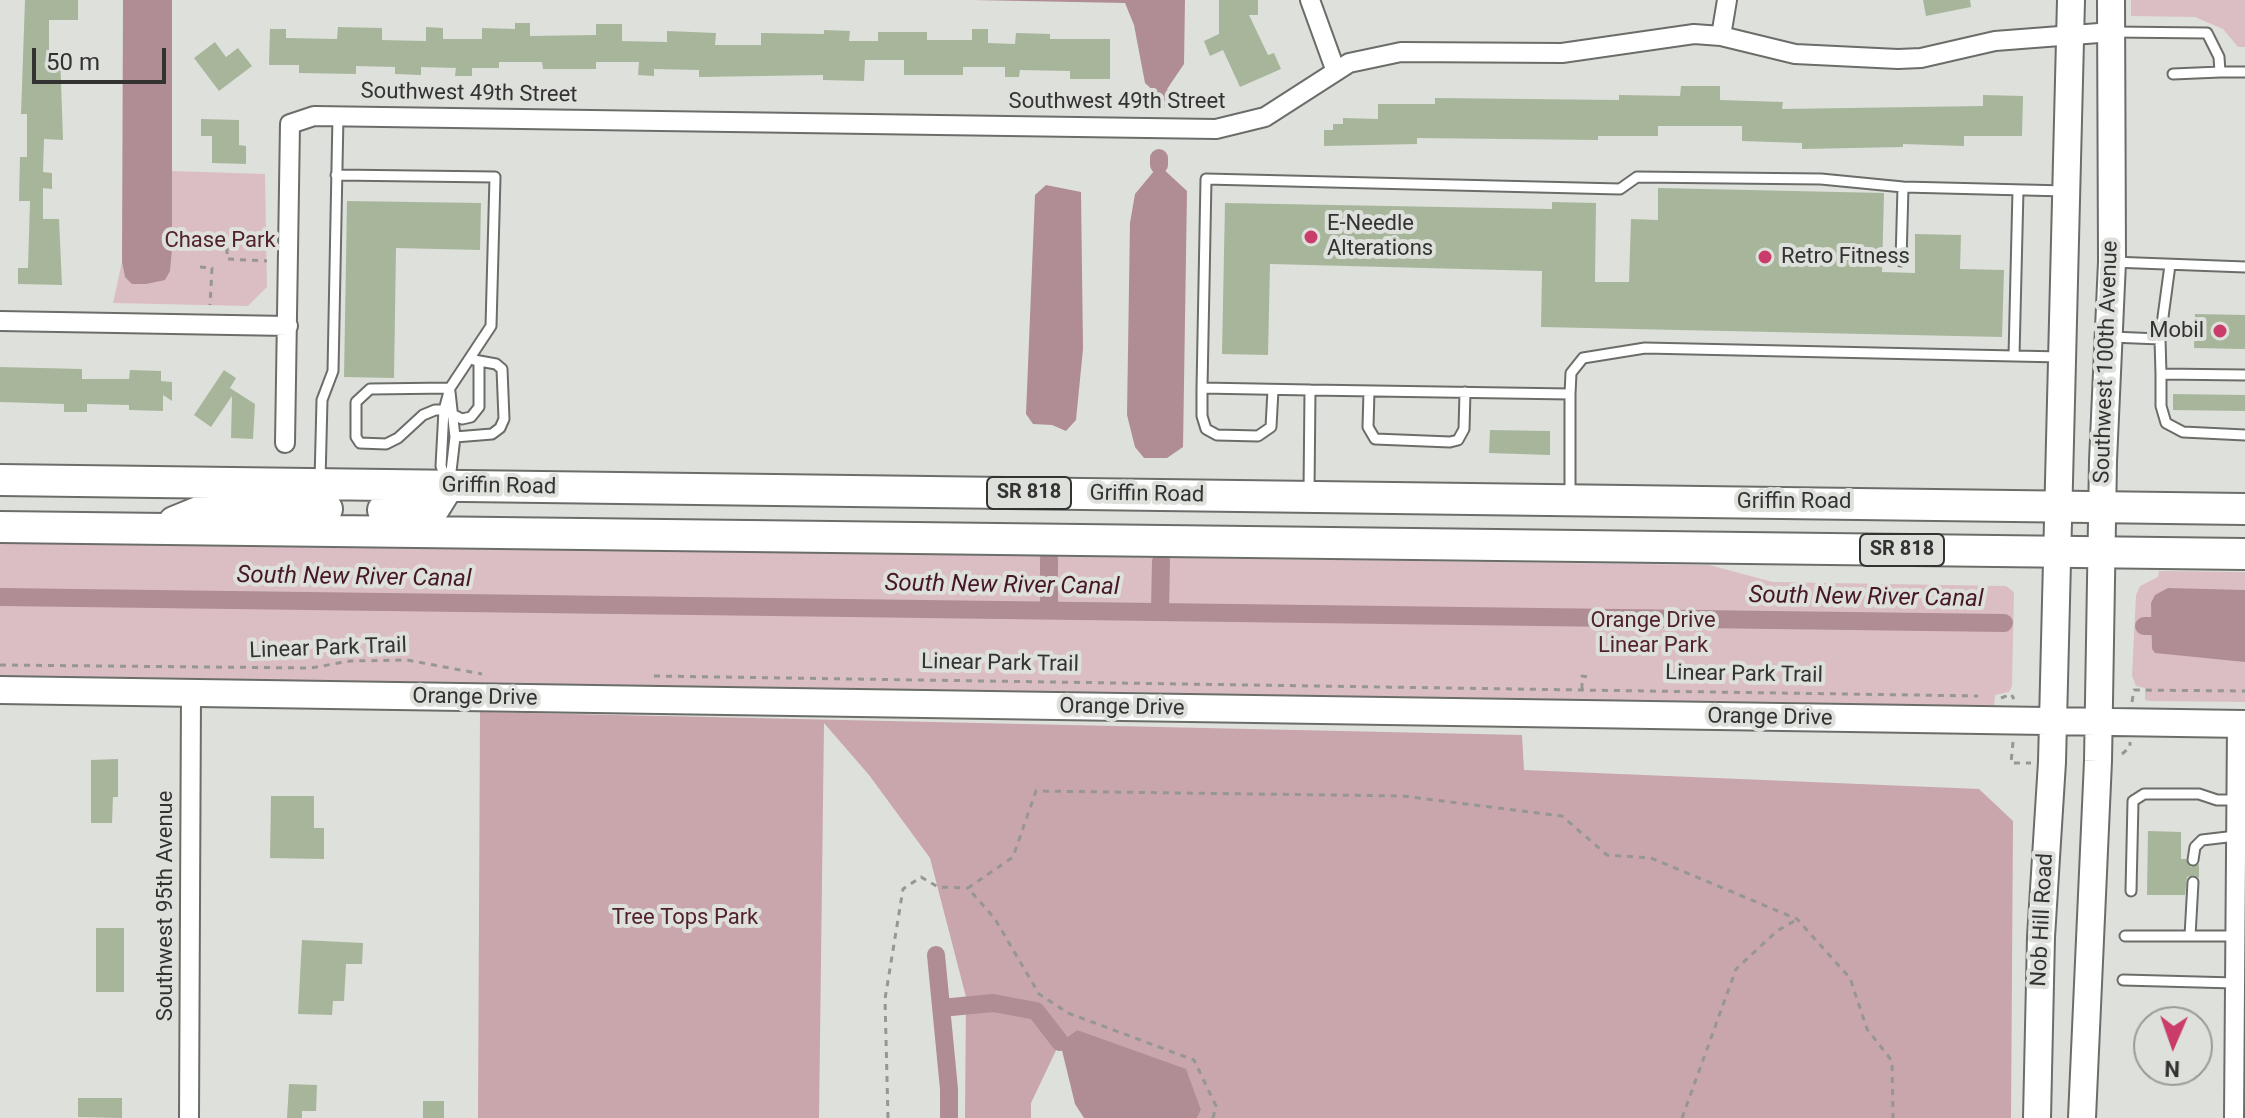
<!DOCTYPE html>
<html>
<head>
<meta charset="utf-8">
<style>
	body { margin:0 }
	#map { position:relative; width:2245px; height:1118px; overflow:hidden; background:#dee0dc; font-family:Roboto,sans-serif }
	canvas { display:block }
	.north { position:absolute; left:2133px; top:1006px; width:80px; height:80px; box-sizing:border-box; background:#dee0dc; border:2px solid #9a9b98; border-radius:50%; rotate:182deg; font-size:22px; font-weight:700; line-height:32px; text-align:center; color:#333332 }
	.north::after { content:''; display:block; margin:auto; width:28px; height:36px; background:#ca3c69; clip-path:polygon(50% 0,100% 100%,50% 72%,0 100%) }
	.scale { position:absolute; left:32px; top:48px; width:134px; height:36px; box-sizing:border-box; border:4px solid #333332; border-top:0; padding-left:10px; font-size:24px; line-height:28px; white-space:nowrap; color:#333332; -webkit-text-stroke:6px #dee0dc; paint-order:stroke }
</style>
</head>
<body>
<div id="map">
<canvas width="2245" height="1118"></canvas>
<div class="north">N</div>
<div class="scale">50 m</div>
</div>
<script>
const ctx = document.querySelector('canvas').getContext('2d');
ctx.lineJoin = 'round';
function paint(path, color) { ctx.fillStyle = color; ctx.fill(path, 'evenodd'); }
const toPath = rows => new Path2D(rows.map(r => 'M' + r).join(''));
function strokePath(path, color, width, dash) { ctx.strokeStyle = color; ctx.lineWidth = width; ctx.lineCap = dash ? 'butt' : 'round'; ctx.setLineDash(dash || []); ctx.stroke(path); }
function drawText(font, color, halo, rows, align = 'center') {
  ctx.font = font + ' Roboto,sans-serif'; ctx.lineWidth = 8; ctx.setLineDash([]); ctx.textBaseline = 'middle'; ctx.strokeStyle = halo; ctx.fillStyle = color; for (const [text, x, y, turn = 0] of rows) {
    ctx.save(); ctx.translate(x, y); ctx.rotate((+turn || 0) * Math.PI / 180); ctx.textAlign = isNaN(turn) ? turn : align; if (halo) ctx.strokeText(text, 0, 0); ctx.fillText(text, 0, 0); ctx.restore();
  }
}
paint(toPath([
	[2131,0,2245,0,2245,47,2238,47,2223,29,2195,17,2131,16],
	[172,171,265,174,267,287,248,306,113,303,122,262,125,277,170,271],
	[0,542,1709,565,1773,582,2006,586,2014,592,2012,686,2009,692,1995,695,1994,708,0,679],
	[2159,571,2245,572,2245,702,2150,701,2145,700,2145,688,2136,686,2132,676,2136,595,2140,586,2158,577]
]), '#dbbec3');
paint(toPath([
	[480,712,1522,735,1524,770,1979,789,2013,821,2011,1118,1197,1118,1201,1110,1077,1030,1060,1042,1031,1103,1031,1118,965,1118,966,997,930,858,869,775,824,723,819,1118,478,1118]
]), '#c9a5ac');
paint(toPath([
	[123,0,172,0,172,249,170,271,165,280,146,284,132,284,125,277,122,262],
	[973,0,1185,0,1184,64,1165,92,1156,93,1145,83,1134,25,1125,3],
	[1159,165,1187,191,1183,447,1167,458,1144,458,1135,447,1127,415,1130,223,1135,194],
	[1046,185,1081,192,1083,349,1076,420,1066,431,1052,425,1033,424,1026,414,1035,195],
	[2168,588,2245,590,2245,662,2155,653,2152,649,2151,603,2155,595],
	[1077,1030,1186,1069,1201,1110,1197,1118,1084,1118,1075,1104,1060,1042]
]), '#b08d94');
strokePath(toPath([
	[1159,92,1160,99],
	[1159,158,1159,165],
	[0,597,2004,623],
	[1049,610,1049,559],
	[1160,611,1161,561],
	[2144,626,2174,626],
	[936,955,949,1089,949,1118],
	[941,1008,993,1003,1036,1011,1060,1042]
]), '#b08d94', 18);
paint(toPath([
	[25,0,78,0,78,20,49,20,49,52,60,53,63,140,44,139,43,172,52,173,52,189,43,188,43,219,59,219,62,285,18,284,18,268,28,268,30,201,19,201,20,157,27,157,27,114,21,114],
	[1219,0,1258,0,1258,15,1249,15,1268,55,1274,53,1281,69,1240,87,1223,50,1210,56,1204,41,1219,34],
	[1923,0,1970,0,1971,7,1926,16],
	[515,23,530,23,530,36,596,35,596,24,622,24,622,41,667,42,667,31,716,33,715,45,761,45,761,33,824,34,824,30,850,31,849,41,878,41,878,32,927,32,927,40,972,40,972,29,988,29,988,43,1015,44,1016,33,1050,34,1050,39,1110,39,1110,79,1070,79,1070,71,1020,70,1019,77,1005,77,1005,67,963,67,963,75,904,75,904,60,865,60,864,81,823,80,823,75,699,77,699,70,654,69,654,76,638,75,639,62,596,62,596,69,543,69,542,62,499,62,499,68,472,68,472,76,455,76,456,68,421,67,421,75,395,74,395,67,356,66,356,74,299,73,299,65,269,65,270,29,286,29,286,38,337,39,338,27,382,28,382,40,426,41,426,27,443,28,443,39,482,39,482,28,515,29],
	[215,42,226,57,238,48,252,66,219,91,194,58],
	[1681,86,1720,86,1720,100,1783,102,1782,109,1983,106,1983,95,2023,96,2022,136,1964,136,1964,146,1903,144,1903,147,1802,149,1802,143,1742,141,1742,126,1658,126,1658,136,1598,136,1598,140,1417,138,1417,144,1324,146,1324,130,1333,130,1333,124,1343,124,1343,118,1378,119,1378,104,1435,104,1435,98,1619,100,1619,95,1680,96],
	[201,119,239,120,239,145,246,146,246,164,212,163,212,136,201,136],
	[1658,188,1884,193,1882,272,1915,273,1915,234,1961,235,1960,269,2004,270,2002,337,1541,327,1542,271,1270,264,1268,355,1222,354,1225,203,1552,209,1552,202,1596,203,1595,282,1629,282,1631,219,1658,220],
	[347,201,481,203,480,250,396,248,394,378,344,377],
	[2195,314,2245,315,2245,349,2194,348],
	[0,367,82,369,82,379,129,379,130,370,161,371,161,381,172,382,172,401,163,395,163,411,129,410,129,405,87,404,87,412,64,412,64,404,0,402],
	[224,370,236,378,230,388,255,404,253,439,231,438,232,396,211,427,194,415],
	[2173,394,2245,395,2245,411,2173,410],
	[1490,430,1550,431,1550,455,1489,453],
	[118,759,118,797,113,797,112,823,91,823,91,760],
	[271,796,314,796,314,828,324,828,324,859,270,858],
	[2148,831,2181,832,2181,859,2186,859,2191,867,2199,864,2199,878,2194,875,2187,877,2185,895,2147,895],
	[96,928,124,928,124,992,96,992],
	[302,940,363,943,362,964,346,964,344,1001,333,1001,332,1015,298,1014],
	[289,1084,317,1085,316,1111,302,1111,302,1118,287,1118],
	[78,1098,122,1098,122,1118,78,1117],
	[423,1101,444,1101,444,1118,423,1118]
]), '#a7b69a');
const lane = toPath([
	[2113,32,2207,33,2219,57,2220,72,2245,72],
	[2173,74,2220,72],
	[336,175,495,177,491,326,450,388,444,410,441,466,446,481],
	[1901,261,1903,187],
	[2112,262,2245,267],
	[2170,265,2160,339,2161,374,2245,375],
	[2111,337,2160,339],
	[2014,356,2018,190],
	[2161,374,2161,406,2166,423,2183,432,2245,435],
	[450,388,370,389,356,402,356,437,360,443,386,444,398,438,423,415,435,410,444,410,462,419,471,417,479,407,479,362],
	[1202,388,1202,416,1206,429,1217,435,1258,436,1271,427,1273,390],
	[1310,390,1202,388,1206,179,1620,189,1637,177,1821,179,1903,187,2066,191],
	[1369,391,1368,427,1375,439,1450,442,1458,440,1464,429,1465,392],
	[455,437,492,434,500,428,504,419,502,369,496,364,474,360],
	[450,480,455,437,450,392],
	[320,481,322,400,333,371,338,116],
	[1309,492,1310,390,1570,394,1571,373,1583,358,1645,348,2061,357],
	[1570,494,1570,394],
	[2193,860,2195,847,2202,840,2236,836],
	[2131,891,2133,801,2144,794,2199,794,2217,800,2237,800],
	[2125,936,2235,936],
	[2190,936,2193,882],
	[2123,980,2235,983]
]);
const street = toPath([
	[1310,0,1335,69],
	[1721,36,1727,0],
	[0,321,288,326],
	[285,443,290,124,314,116,1216,129,1265,117,1349,63,1401,52,1562,53,1694,34,1721,36,1795,54,1898,59,1921,58,1995,41,2112,32],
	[189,1118,191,694],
	[2234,1118,2237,724]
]);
const secondary = toPath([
	[0,690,2245,724],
	[2037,1118,2041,937,2052,762,2071,0],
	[2082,1118,2098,761,2103,461,2112,262,2111,0]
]);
const primary = toPath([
	[0,480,2245,509],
	[383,510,415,511,435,507,448,486],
	[174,522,211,507,327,509],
	[0,527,2245,554]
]);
strokePath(lane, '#6b6d69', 13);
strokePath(street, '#6b6d69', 22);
strokePath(secondary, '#6b6d69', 30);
strokePath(primary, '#6b6d69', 34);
strokePath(toPath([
	[227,248,227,259,267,261],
	[200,267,212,268,210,305],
	[0,665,311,668,350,661,407,660,482,674],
	[654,676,1978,696],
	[1582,689,1582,676,1588,677],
	[2001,698,2011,694,2014,699],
	[2132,702,2134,690,2245,691],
	[2013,742,2011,763,2031,763],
	[2122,754,2130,747,2130,742],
	[888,1118,885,999,903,889,921,877,938,887,968,888],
	[1213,1118,1216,1106,1194,1060,1068,1013,1039,994,995,919,968,888,1013,857,1036,791,1402,796,1562,816,1607,855,1651,858,1797,919,1850,978,1867,1029,1892,1061,1893,1118],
	[1682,1118,1736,969,1777,931,1796,920]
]), '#969794', 3, [6, 6]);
strokePath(lane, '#fff', 9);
strokePath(street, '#fff', 18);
strokePath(secondary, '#fff', 26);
strokePath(primary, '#fff', 30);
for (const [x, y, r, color] of [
	[1311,237,8,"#ca3c69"],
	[1765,257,8,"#ca3c69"],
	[2220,331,8,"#ca3c69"]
]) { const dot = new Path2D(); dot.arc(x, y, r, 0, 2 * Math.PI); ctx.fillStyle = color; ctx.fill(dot); strokePath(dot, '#dee0dc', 3); }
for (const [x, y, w] of [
	[1029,493,84],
	[1902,550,84]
]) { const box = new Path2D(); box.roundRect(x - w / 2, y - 16, w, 32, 6); ctx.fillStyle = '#dee0dc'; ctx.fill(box); strokePath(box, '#333332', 2); }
drawText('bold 20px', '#333332', null, [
	["SR 818",1029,493],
	["SR 818",1902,550]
]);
drawText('22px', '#333332', '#dee0dc', [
	["Southwest 49th Street",469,94,1],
	["Southwest 49th Street",1117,102],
	["Southwest 100th Avenue",2107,362,-88],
	["Griffin Road",499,487,1],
	["Griffin Road",1147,495,1],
	["Griffin Road",1794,502],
	["Linear Park Trail",328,649,-2],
	["Linear Park Trail",1000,664,1],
	["Linear Park Trail",1744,675,1],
	["Orange Drive",475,698,1],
	["Orange Drive",1122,708,1],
	["Orange Drive",1770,718,1],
	["Southwest 95th Avenue",166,906,-90],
	["Nob Hill Road",2043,920,-87]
]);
drawText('22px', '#333332', '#dee0dc', [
	["E-Needle",1327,224],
	["Alterations",1327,249],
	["Retro Fitness",1781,257],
	["Mobil",2204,331,"right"]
], 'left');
drawText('22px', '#52212e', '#dee0dc', [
	["Chase Park",220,241],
	["Orange Drive",1653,621],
	["Linear Park",1653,646],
	["Tree Tops Park",685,918]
]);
drawText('italic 24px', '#461725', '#dee0dc', [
	["South New River Canal",354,578,1],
	["South New River Canal",1002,586,1],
	["South New River Canal",1866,598,1]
]);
</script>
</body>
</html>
